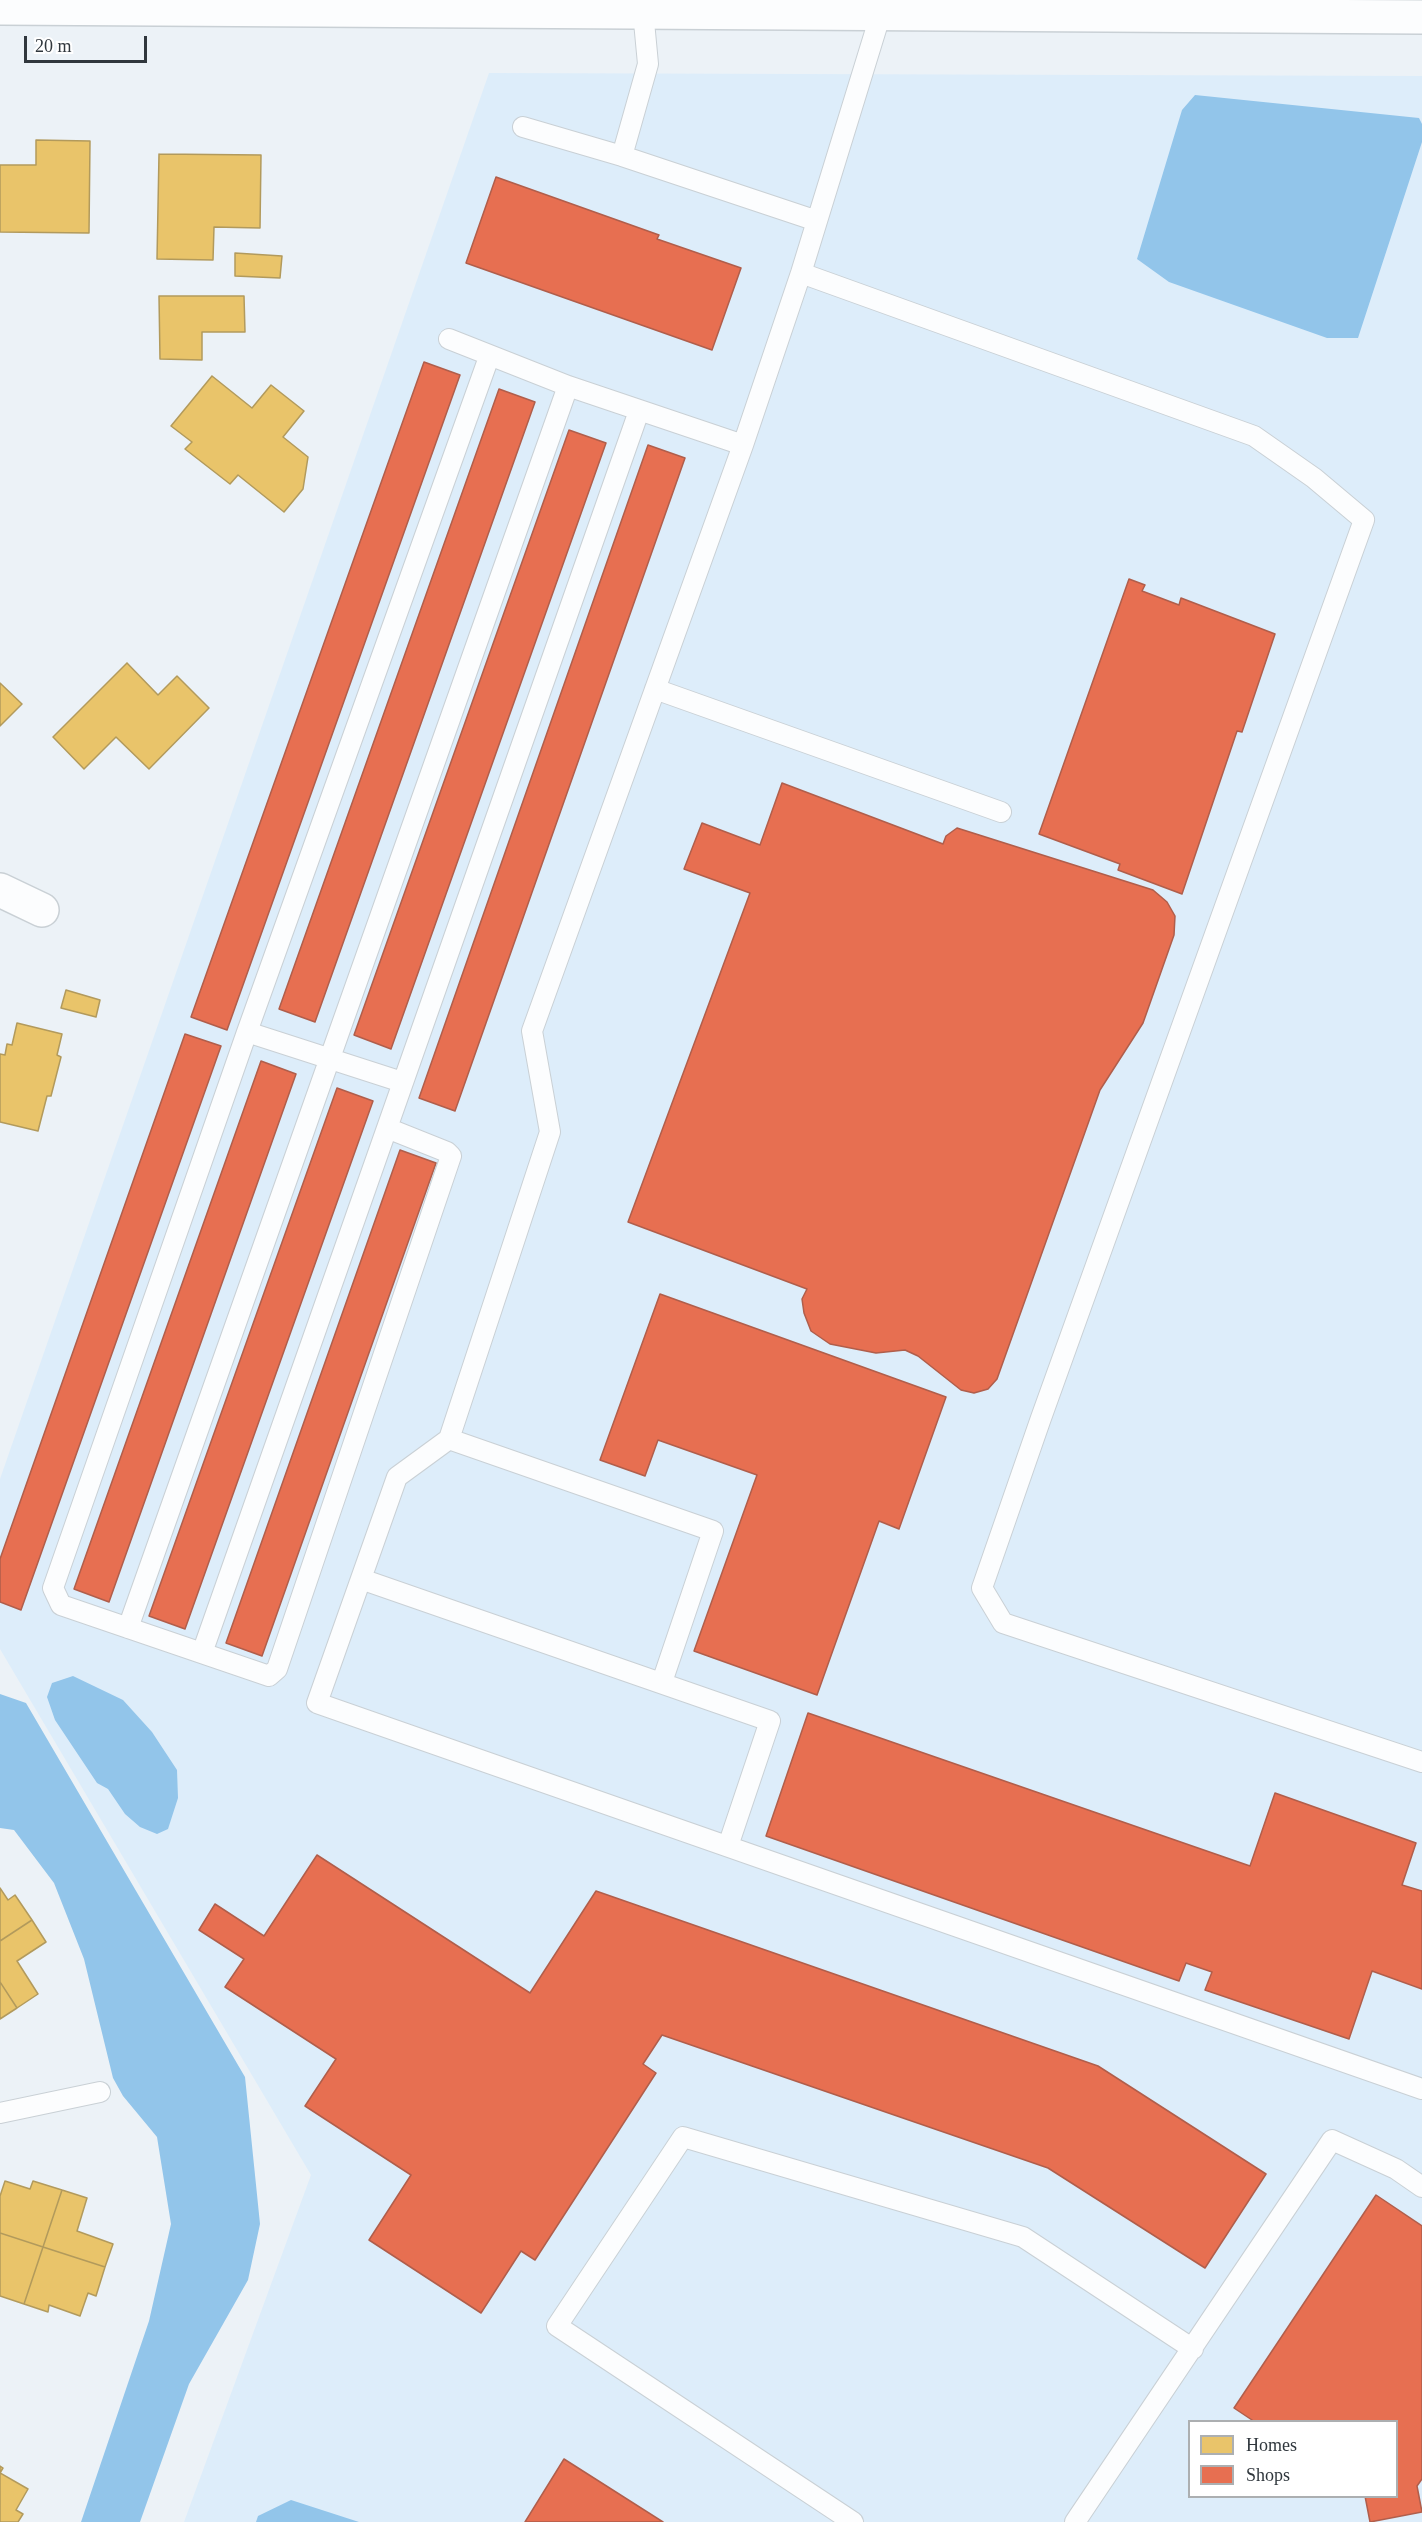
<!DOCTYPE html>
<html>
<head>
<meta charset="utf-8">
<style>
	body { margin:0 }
	#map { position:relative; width:1422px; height:2522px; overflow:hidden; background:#ecf2f7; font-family:Georgia,serif }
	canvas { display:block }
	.legend { position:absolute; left:1188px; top:2420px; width:210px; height:78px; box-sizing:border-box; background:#fff; border:2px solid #acafb1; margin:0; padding:8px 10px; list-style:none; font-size:18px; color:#30373d }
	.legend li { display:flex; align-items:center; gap:12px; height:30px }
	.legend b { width:30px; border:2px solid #acafb1 }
	.scale { position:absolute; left:24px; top:36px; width:123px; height:27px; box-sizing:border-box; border:3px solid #30373d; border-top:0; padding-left:8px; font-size:18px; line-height:21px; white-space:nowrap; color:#30373d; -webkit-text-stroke:4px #fff; paint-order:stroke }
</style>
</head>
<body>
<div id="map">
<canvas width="1422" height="2522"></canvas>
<ul class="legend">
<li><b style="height:16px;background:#e9c46a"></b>Homes</li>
<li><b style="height:16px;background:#e76f51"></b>Shops</li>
</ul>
<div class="scale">20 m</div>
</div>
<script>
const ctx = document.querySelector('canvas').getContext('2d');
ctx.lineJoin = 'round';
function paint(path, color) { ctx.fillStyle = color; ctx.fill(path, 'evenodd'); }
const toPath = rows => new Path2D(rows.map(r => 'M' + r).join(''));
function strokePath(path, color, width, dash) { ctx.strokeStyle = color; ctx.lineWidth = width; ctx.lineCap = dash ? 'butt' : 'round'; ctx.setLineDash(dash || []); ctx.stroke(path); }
paint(toPath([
	[489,73,1422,76,1422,2522,184,2522,311,2175,0,1649,0,1479],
	[1190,2422,1396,2422,1396,2496,1190,2496]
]), '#ddedfa');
paint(toPath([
	[1195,95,1419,118,1422,124,1422,142,1358,338,1327,338,1169,282,1137,259,1182,110],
	[73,1676,123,1700,152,1732,177,1770,178,1798,168,1829,157,1834,140,1827,125,1814,108,1789,97,1783,55,1720,47,1697,52,1683],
	[0,1694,26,1703,245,2077,260,2224,248,2280,189,2384,140,2522,81,2522,149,2321,171,2224,157,2137,123,2096,113,2078,84,1959,54,1883,14,1830,0,1828],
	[291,2500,359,2522,256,2522,258,2516]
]), '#92c5ea');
const homes = toPath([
	[36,140,90,141,89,233,0,232,0,165,36,165,36,140],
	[159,154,261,155,260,228,214,227,213,260,157,259,159,154],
	[235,253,282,256,280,278,235,276,235,253],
	[159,296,244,296,245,332,202,332,202,360,160,359,159,296],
	[212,376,252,408,271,385,304,411,283,437,308,457,303,489,284,512,238,475,230,484,185,449,192,442,171,426,212,376],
	[127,663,158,695,177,676,209,708,149,769,116,737,84,769,53,737,127,663],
	[0,683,22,704,0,726,0,683],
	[66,990,100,1000,96,1017,61,1008,66,990],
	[17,1023,62,1034,57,1055,61,1057,51,1096,47,1096,38,1131,0,1122,0,1054,5,1055,7,1044,12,1045,17,1023],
	[0,1888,8,1900,15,1895,32,1920,0,1941,0,1888],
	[32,1920,46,1942,17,1961,38,1994,17,2008,0,1982,0,1941,32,1920],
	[0,1982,17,2008,0,2019,0,1982],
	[5,2181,30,2189,33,2181,62,2190,43,2247,0,2233,0,2196,5,2181],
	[62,2190,87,2198,77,2231,113,2244,105,2267,43,2247,62,2190],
	[0,2233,43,2247,24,2304,0,2296,0,2233],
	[43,2247,105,2267,96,2296,88,2293,80,2316,49,2305,48,2312,24,2304,43,2247],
	[0,2466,3,2468,0,2473,28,2489,16,2510,23,2514,18,2522,0,2522,0,2466]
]);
paint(homes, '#e9c46a');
strokePath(homes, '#b29a5c', 1.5);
const shops = toPath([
	[496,177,659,235,657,239,741,268,712,350,466,263,496,177],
	[424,362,460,375,227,1030,191,1017,424,362],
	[499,389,535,402,315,1022,279,1009,499,389],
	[569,430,606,443,391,1049,354,1035,569,430],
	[648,445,685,458,455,1111,419,1098,648,445],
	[1129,579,1145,585,1142,591,1179,605,1181,598,1275,634,1242,732,1237,731,1182,894,1118,870,1120,864,1039,834,1129,579],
	[782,783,943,844,946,836,957,828,1153,890,1167,902,1175,916,1174,935,1143,1023,1100,1090,997,1379,988,1389,974,1393,961,1390,918,1356,905,1350,876,1353,830,1344,811,1331,804,1313,802,1299,807,1289,628,1222,750,893,684,869,702,823,760,845,782,783],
	[185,1034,221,1046,21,1610,0,1602,0,1559,185,1034],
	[261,1061,296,1074,109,1602,74,1589,261,1061],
	[337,1088,373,1101,185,1629,149,1616,337,1088],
	[400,1150,436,1163,262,1656,226,1643,400,1150],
	[660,1294,946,1397,899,1529,879,1521,817,1695,694,1651,757,1475,658,1440,645,1476,600,1460,660,1294],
	[808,1713,1250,1866,1275,1793,1416,1843,1402,1885,1422,1891,1422,1989,1372,1971,1349,2039,1205,1990,1212,1972,1186,1963,1179,1981,766,1836,808,1713],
	[317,1855,530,1993,596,1891,1098,2066,1266,2174,1205,2268,1048,2168,662,2035,643,2064,656,2073,535,2260,521,2251,481,2313,369,2240,411,2175,305,2106,336,2059,225,1987,244,1959,199,1930,215,1904,264,1936,317,1855],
	[1376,2195,1422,2226,1422,2479,1417,2486,1422,2512,1370,2522,1365,2496,1396,2496,1396,2422,1255,2422,1234,2408,1376,2195],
	[564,2459,663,2522,525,2522,564,2459]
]);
paint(shops, '#e76f51');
strokePath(shops, '#b05e4b', 1.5);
const service = toPath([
	[881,13,801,273,743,445,532,1031,550,1132,449,1439,397,1477,317,1703,1422,2089],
	[523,127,622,156,817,221],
	[622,156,648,64,643,11],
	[801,273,1254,436,1314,478,1364,520,1041,1418,982,1588,1003,1623,1422,1762],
	[449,339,568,386,743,445],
	[489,357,247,1032,53,1588,61,1605,269,1676,277,1669,451,1156,447,1152,387,1128,639,411],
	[655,689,1001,812],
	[247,1032,402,1082],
	[449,1439,713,1531,662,1682],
	[361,1579,770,1721,728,1846],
	[128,1628,568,386],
	[202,1653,387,1128],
	[0,2113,100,2092],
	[853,2522,557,2326,683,2137,1023,2237,1193,2349],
	[1075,2522,1332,2140,1396,2169,1422,2187]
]);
const minor = toPath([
	[0,890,42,910]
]);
const tertiary = toPath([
	[0,8,1422,17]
]);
strokePath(service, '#c9d0d5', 22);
strokePath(minor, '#c9d0d5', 36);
strokePath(tertiary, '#c9d0d5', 36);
strokePath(service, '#fcfdfe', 20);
strokePath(minor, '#fcfdfe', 33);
strokePath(tertiary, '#fcfdfe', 33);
</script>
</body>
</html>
